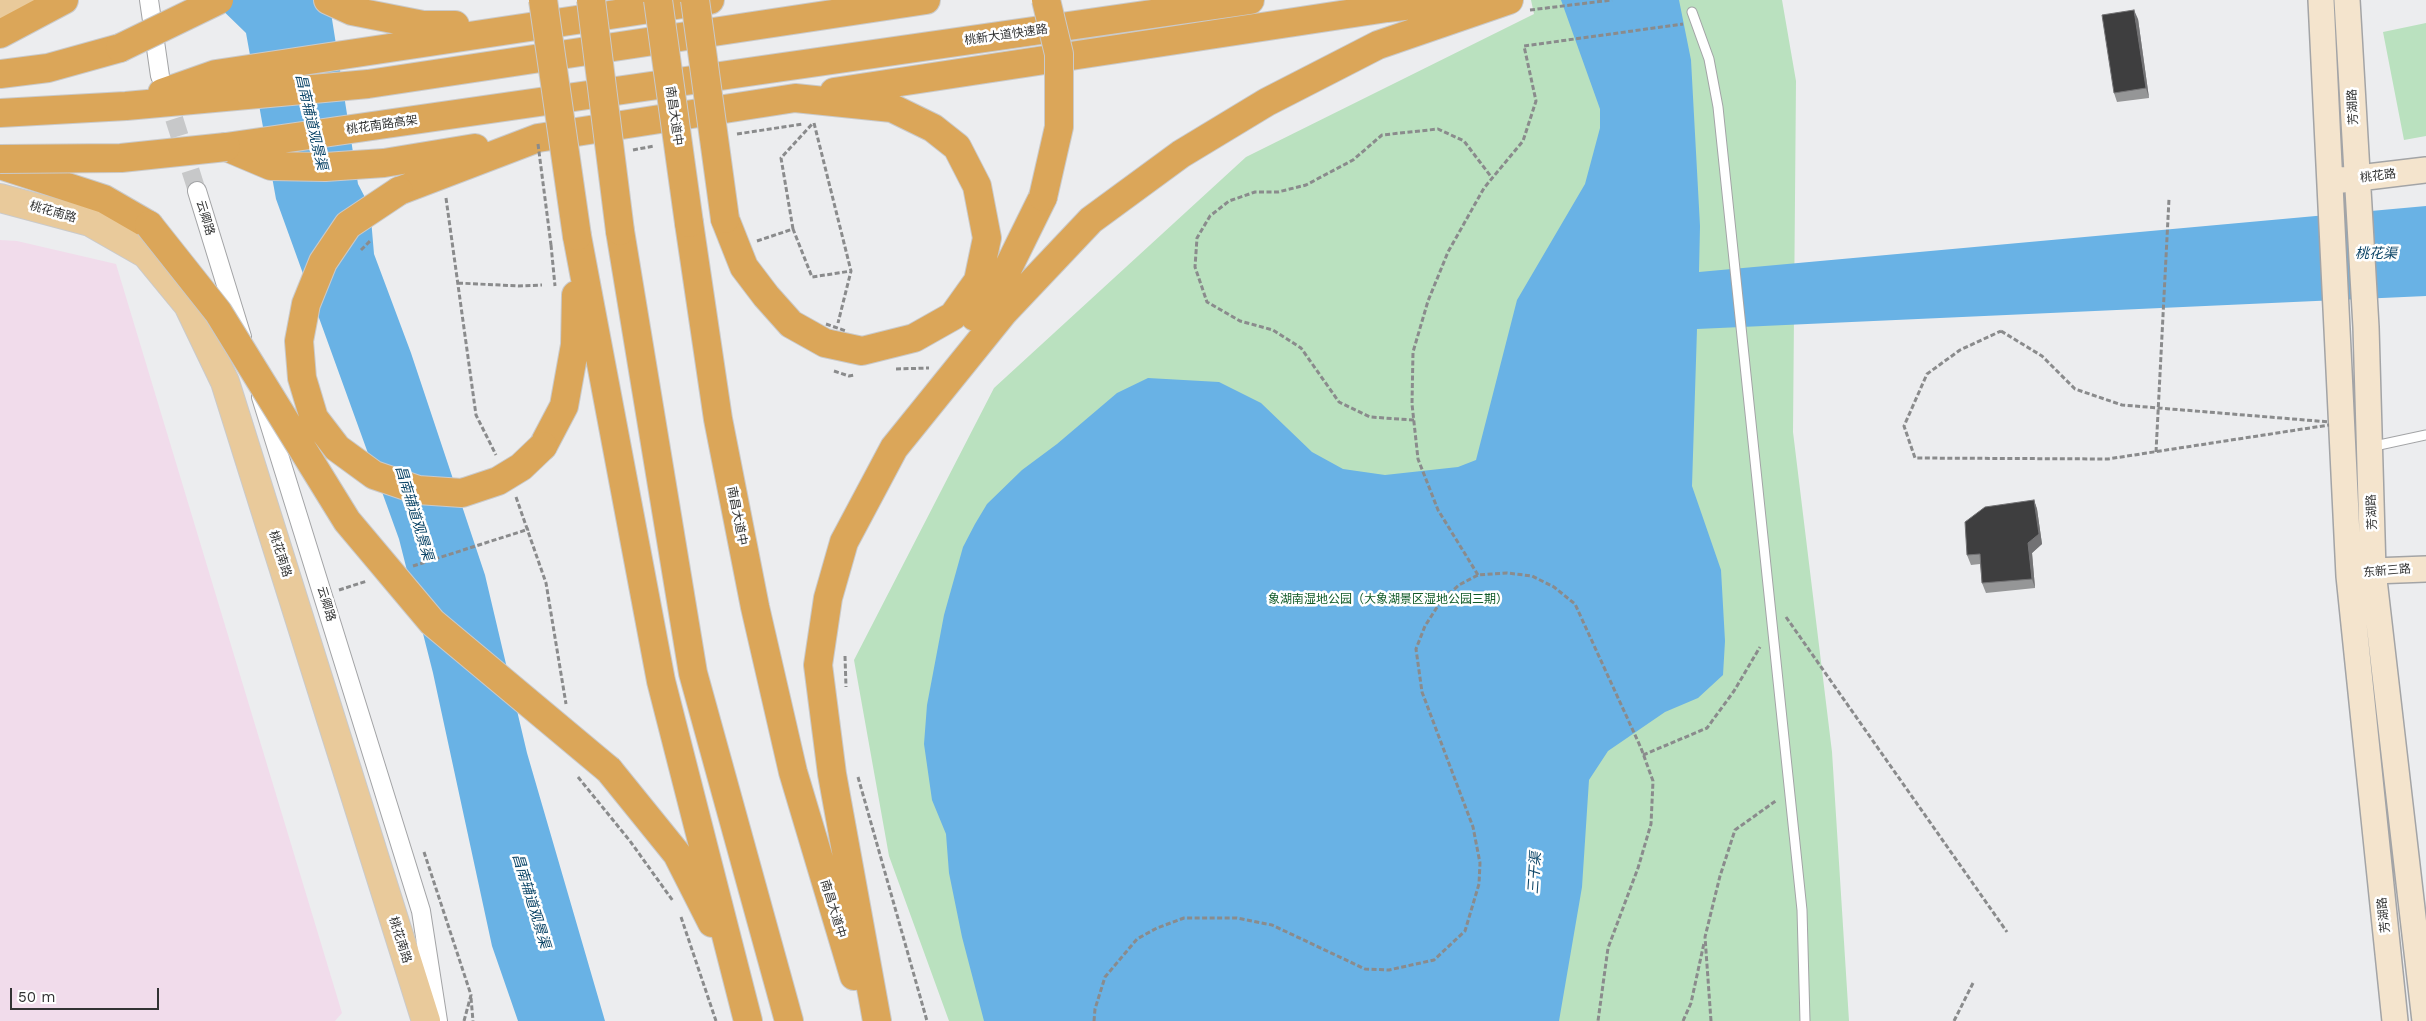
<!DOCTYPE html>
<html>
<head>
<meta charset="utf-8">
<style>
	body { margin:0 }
	#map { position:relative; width:2426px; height:1021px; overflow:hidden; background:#ecedef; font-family:"Work Sans",sans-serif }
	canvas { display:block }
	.scale { position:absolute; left:10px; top:988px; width:149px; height:22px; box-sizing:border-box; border:2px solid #323333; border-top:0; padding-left:6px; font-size:15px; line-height:18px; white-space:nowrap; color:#323333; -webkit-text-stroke:4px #fff; paint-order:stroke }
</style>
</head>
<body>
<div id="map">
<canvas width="2426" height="1021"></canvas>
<div class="scale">50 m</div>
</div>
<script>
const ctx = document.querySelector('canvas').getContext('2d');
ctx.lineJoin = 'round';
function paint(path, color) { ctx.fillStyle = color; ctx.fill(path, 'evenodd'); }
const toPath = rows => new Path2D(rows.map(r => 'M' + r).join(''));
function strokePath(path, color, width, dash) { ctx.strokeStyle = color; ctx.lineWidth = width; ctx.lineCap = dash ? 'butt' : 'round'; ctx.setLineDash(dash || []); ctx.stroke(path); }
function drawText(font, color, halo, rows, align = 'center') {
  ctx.font = font + ' "Work Sans","Noto Sans SC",sans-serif'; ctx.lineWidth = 5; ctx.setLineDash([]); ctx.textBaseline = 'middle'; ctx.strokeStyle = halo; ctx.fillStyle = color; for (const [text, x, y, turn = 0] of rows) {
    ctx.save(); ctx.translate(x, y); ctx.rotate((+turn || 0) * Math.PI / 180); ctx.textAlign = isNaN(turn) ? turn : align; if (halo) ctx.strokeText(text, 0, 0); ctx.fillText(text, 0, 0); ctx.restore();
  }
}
paint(toPath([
	[0,240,17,241,116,264,342,1013,335,1021,0,1021]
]), '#f1dceb');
paint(toPath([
	[1531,0,1782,0,1796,81,1793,432,1832,752,1849,1021,949,1021,889,856,854,660,994,388,1246,157,1534,14],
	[2426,23,2426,136,2404,140,2383,32]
]), '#bae1bf');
paint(toPath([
	[212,0,329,0,358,184,370,207,374,254,411,353,485,575,527,753,605,1021,518,1021,492,946,433,673,399,539,276,199,246,33],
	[1561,0,1679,0,1691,60,1700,226,1699,272,2426,206,2426,296,1697,329,1692,486,1721,570,1725,641,1723,675,1698,698,1665,712,1608,751,1589,780,1582,887,1559,1021,984,1021,962,937,949,873,946,834,932,800,924,744,927,705,944,615,963,547,975,524,987,504,1022,470,1057,444,1117,393,1148,378,1219,382,1261,403,1312,452,1343,469,1385,475,1458,467,1476,460,1517,300,1585,184,1600,128,1600,109]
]), '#69b2e5');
strokePath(toPath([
	[166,93,197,191]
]), '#c7c8c9', 18, [18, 9]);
const lane = toPath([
	[1692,12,1709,59,1718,107,1802,910,1805,1021],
	[2370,447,2426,435]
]);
const street = toPath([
	[149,0,160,76],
	[197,191,242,337],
	[261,397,421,911,438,1021]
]);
const secondary = toPath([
	[2321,0,2349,576,2395,1021],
	[2347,0,2366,327,2373,571,2425,1021],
	[2342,180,2426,170],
	[2356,574,2373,571,2426,569]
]);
const primary = toPath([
	[0,9,20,0],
	[0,198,90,222,146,254,188,305,225,382,426,1021]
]);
const highway = toPath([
	[328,0,352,11,423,25,455,25],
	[0,34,64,0],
	[0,74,48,68,120,48],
	[834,92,1387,8,1455,0],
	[162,93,216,74,710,0],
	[0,113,126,106,368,84,926,0],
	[226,147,1250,0],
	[226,147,271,166,325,167,384,163,475,148],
	[0,165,104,199,149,225],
	[399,191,538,138,795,98,892,108,933,128,957,147,977,186,987,238,978,281,953,316,914,338,862,351,825,343,791,324,766,296,744,267,725,219],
	[689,223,718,419,755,607,793,772,854,976],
	[620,231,693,673,789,1021],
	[577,236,661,681,748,1021],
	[975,317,1008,268,1043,197],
	[543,446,564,406,575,345,576,295],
	[609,770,677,854,712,923],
	[877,1021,832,774,818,665,828,598,844,542,894,448,1003,313,1091,220,1181,154,1267,102,1378,45,1509,0]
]);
strokePath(lane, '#a3a4a6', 11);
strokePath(street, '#a3a4a6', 20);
strokePath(secondary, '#a3a4a6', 28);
strokePath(primary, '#cacaca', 30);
strokePath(highway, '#cacaca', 30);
strokePath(toPath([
	[1530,10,1612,0],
	[814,123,851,271,838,323],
	[737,134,803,124],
	[633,150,654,146],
	[446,198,476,415,496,455],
	[793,229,781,158,813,123],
	[757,241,793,229,812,277,851,271],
	[551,245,555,286],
	[361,250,371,240],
	[458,283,518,286,542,285],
	[2001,331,2042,356,2075,389,2122,405,2342,423,2108,459,1915,458,1904,426,1927,374,1960,350,2001,331],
	[896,369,929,368],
	[834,371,849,376,855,375],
	[1414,420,1370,417,1339,402,1301,348,1273,330,1240,321,1207,302,1195,267,1197,238,1210,216,1229,201,1255,192,1278,192,1306,185,1353,160,1382,135,1438,129,1464,141,1492,178],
	[2156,452,2169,199],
	[516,497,546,583,566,704],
	[413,566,529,529],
	[1478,575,1438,510,1418,459,1412,404,1413,352,1428,301,1448,252,1484,188,1523,141,1536,101,1524,46,1683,24],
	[339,590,367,581],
	[1786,617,2007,932],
	[845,656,846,687],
	[1643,755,1707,728,1734,691,1760,647],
	[578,777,630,841,673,901],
	[858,777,927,1021],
	[424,852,471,995,464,1021],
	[681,917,716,1021],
	[471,998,473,1021],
	[1094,1021,1095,1009,1105,977,1137,939,1157,928,1184,918,1237,918,1272,925,1365,969,1389,970,1434,960,1465,931,1479,884,1480,863,1473,827,1422,692,1416,649,1425,626,1441,601,1459,585,1478,575,1507,573,1532,576,1554,587,1575,604,1641,748,1653,781,1651,824,1638,868,1608,948,1598,1021],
	[1683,1021,1691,1003,1704,943],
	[1711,1021,1705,937,1720,876,1735,830,1777,800],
	[1954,1021,1974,981]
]), '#8a8b8c', 3, [5, 2.5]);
strokePath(lane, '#fff', 9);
strokePath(street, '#fff', 18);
strokePath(secondary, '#f4e4cd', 25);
strokePath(primary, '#e9ca9b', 28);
strokePath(highway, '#dba659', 28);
const highwayBridge = toPath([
	[543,0,577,236],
	[591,0,620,231],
	[658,0,689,223],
	[695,0,725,219],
	[120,48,219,0],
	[0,159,121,158,226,147],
	[399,191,348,225,323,262,306,304,299,341,302,378,314,418,337,448,374,475,418,490,462,493,498,481,521,467,543,446],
	[1043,197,1059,127,1059,54,1046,0],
	[149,225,218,312,347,521,432,622,609,770]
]);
strokePath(highwayBridge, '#cacaca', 30, []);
strokePath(toPath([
	[538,144,551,245],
	[826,324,846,331]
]), '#8a8b8c', 3, [5, 2.5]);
strokePath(highwayBridge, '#dba659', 28);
paint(toPath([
	[2138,19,2149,98,2117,102,2114,93],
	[2034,500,2037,509,2042,544,2032,553,2035,588,1986,593,1982,583,1980,564,1971,565,1967,555]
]), '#959697');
paint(toPath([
	[2134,10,2138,19,2149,98,2146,88],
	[2034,500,2037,509,2042,544,2032,553,2035,588,2032,579,2028,543]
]), '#727274');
const building = toPath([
	[2134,10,2146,88,2114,93,2102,15,2134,10],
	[2034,500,2039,534,2028,543,2032,579,1982,583,1980,554,1967,555,1965,522,1985,507,2034,500]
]);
paint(building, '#3e3e3f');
strokePath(building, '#727274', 1);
drawText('12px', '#323333', '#fff', [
	["桃新大道快速路",1006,35,-8],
	["芳湖路",2353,107,-93],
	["南昌大道中",674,116,82],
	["桃花南路高架",382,125,-8],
	["桃花路",2378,176,-7],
	["桃花南路",53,212,16],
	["云卿路",205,218,73],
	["芳湖路",2372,512,-92],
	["南昌大道中",737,516,79],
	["桃花南路",280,554,72],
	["东新三路",2387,571,-5],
	["云卿路",326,604,73],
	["南昌大道中",833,909,73],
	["芳湖路",2384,915,-96],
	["桃花南路",400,940,72]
]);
drawText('12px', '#105a27', '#fff', [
	["象湖南湿地公园（大象湖景区湿地公园三期）",1388,599]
]);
drawText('italic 14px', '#0d4668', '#fff', [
	["昌南辅道观景渠",311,122,77],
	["桃花渠",2376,254],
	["昌南辅道观景渠",414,513,73],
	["三干渠",1535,873,-86],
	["昌南辅道观景渠",531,901,73]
]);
</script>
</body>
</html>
